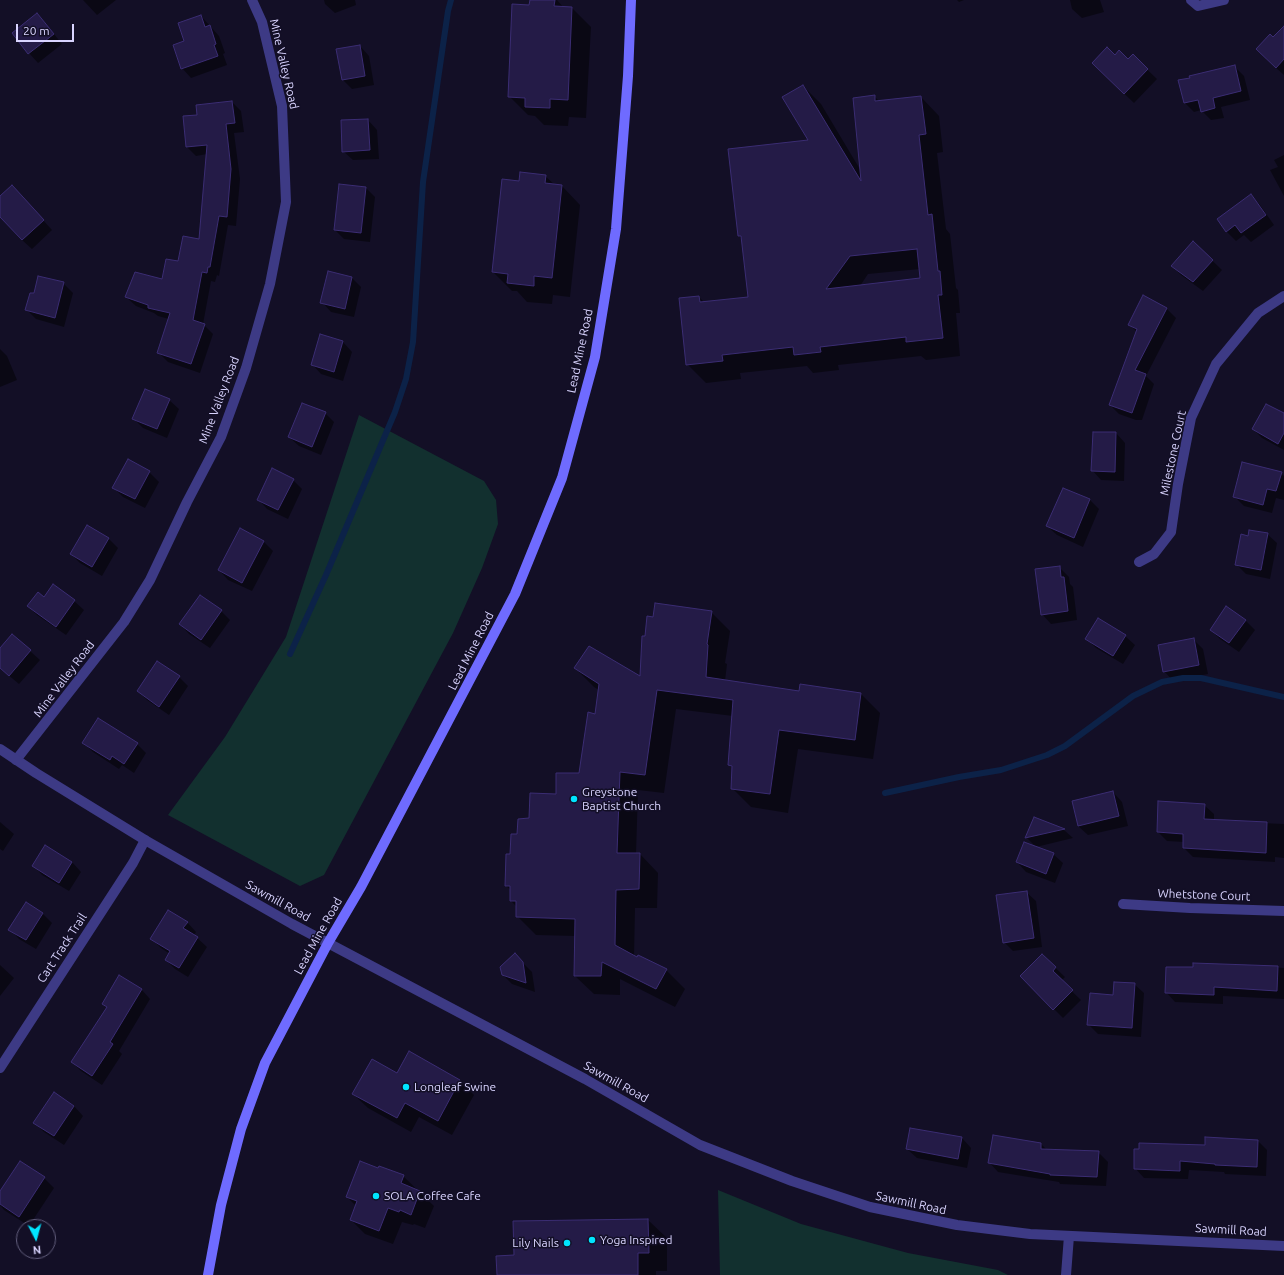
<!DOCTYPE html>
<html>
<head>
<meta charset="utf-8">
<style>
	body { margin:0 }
	#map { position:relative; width:1284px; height:1275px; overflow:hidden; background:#130f26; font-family:Ubuntu,sans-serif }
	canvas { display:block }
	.north { position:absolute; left:16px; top:1219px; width:40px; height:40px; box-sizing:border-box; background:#130f26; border:1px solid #625e7d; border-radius:50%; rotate:174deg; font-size:11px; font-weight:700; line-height:16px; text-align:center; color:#d9d4ff }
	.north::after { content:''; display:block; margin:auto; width:14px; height:18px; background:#00e5ff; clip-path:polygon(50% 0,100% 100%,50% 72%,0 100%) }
	.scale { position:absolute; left:16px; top:24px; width:58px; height:18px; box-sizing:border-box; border:2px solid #d9d4ff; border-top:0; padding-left:5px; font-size:12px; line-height:14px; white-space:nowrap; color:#d9d4ff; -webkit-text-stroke:3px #130f26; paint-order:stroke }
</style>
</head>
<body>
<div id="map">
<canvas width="1284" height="1275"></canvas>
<div class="north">N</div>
<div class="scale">20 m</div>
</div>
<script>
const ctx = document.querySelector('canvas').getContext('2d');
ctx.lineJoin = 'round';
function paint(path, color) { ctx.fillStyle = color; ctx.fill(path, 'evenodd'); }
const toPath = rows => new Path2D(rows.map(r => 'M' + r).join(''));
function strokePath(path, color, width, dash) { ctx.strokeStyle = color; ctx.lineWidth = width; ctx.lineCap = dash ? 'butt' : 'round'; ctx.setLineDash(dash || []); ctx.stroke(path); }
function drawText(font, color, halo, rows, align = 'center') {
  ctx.font = font + ' Ubuntu,sans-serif'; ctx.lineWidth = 3; ctx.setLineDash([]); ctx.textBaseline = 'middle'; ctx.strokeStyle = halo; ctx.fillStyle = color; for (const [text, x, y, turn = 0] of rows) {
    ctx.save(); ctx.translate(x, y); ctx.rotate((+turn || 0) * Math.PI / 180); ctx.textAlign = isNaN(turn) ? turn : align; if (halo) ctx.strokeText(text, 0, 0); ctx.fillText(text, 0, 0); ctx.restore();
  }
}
paint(toPath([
	[359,415,484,481,496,500,498,524,482,568,453,633,324,875,300,886,168,815,225,737,286,637],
	[718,1190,801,1224,908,1253,998,1270,1008,1275,720,1275]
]), '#12302f');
paint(toPath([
	[83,0,116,0,97,15],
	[324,0,355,0,356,5,335,13,325,4],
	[531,0,557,0,564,8,572,8,591,27,586,118,569,117,568,126,544,125,535,116,528,115,509,96],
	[957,0,964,0,959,2],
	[1070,0,1100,0,1104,12,1082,18,1072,9],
	[37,14,46,24,62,44,38,63,29,53,13,33],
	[201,16,219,36,225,53,223,54,227,65,191,78,182,68,186,42],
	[1284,28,1284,75,1266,59,1273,39],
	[360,46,369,56,374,85,352,89,343,80],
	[1115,56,1128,61,1133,56,1157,79,1134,103,1103,73],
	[1234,66,1244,76,1250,100,1221,107,1224,118,1211,120,1201,110,1194,112,1185,103],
	[803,86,821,104,861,171,874,96,880,102,921,97,939,116,943,152,937,153,946,229,950,234,956,288,958,290,960,313,956,313,960,356,926,360,921,356,838,365,839,370,813,373,807,366,740,373,741,379,706,383,687,364,699,297,705,303,749,298,742,239,739,236,810,141],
	[920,269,921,279,860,286,868,274],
	[232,102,241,111,244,132,234,133,240,179,236,226,228,225,219,276,217,275,215,282,211,281,203,324,213,334,200,373,168,362,159,353,169,319,158,316,154,313,136,306,126,297,163,280,200,240,207,154,196,156,187,147,198,116],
	[368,120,377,130,379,159,353,160,343,151],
	[1284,155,1284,196,1270,170,1278,167,1274,160],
	[545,176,555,185,562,186,580,205,570,297,553,295,552,304,527,302,517,291,512,291,493,272,520,182],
	[366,188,375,197,370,242,344,239,335,230],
	[1251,195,1260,205,1274,225,1251,242,1244,235,1236,241,1227,232,1218,219],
	[21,196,52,230,32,249,22,240,0,209,0,197],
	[1193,242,1222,270,1203,291,1181,275,1172,266],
	[352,278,361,287,354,317,331,312,322,302],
	[63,283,73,293,64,327,36,319,27,310,34,295],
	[1166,308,1176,318,1146,376,1154,384,1142,420,1136,420,1119,414,1110,405,1137,332,1129,324],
	[343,342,352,352,343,381,321,374,312,364],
	[0,349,7,356,17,380,0,387],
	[169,400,179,409,167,438,143,428,133,418],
	[325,413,334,422,321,455,299,446,289,437],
	[1284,414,1284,450,1262,438,1253,429],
	[1094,433,1116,433,1125,443,1124,481,1101,480,1092,470],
	[128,461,149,472,159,482,145,508,123,497,114,488],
	[1281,473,1284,476,1284,500,1276,498,1272,513,1244,506,1234,496],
	[293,480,302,489,288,519,267,509,258,499],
	[1063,489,1090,500,1099,509,1083,547,1057,535,1047,526],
	[87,526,109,539,118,548,102,576,80,563,71,554],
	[1267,534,1277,543,1270,579,1246,574,1237,565,1248,537],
	[263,541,273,551,252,591,228,580,219,570],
	[1059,567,1069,577,1070,584,1073,587,1077,620,1051,624,1042,614],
	[44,598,74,601,84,610,66,635,37,615,28,606],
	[221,611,230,620,210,648,189,634,180,624],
	[711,612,730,631,725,663,727,664,725,681,799,692,861,694,880,713,873,759,798,749,788,813,751,807,732,788,733,769,729,764,733,716,676,709,664,793,638,790,636,854,640,854,658,873,657,908,635,908,634,957,666,970,685,989,675,1007,620,979,620,995,594,994,575,976,576,936,536,935,517,916,517,907,511,901,511,890,506,886,511,855,518,835,530,819,580,774,596,715,599,690,594,687,575,668,641,678,646,637,654,618],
	[1245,620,1255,630,1239,652,1220,639,1211,630],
	[12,635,40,660,19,684,0,668,0,649],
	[1125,636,1135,645,1123,664,1096,648,1087,639],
	[1193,639,1203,649,1208,674,1173,681,1164,671],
	[179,677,188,686,169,715,147,700,138,691],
	[84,743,137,744,146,753,134,773,122,765,119,769,93,752],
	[1113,792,1122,802,1128,826,1088,835,1078,826],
	[1204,805,1214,814,1214,821,1284,824,1284,858,1275,857,1275,862,1193,857,1184,848,1184,842,1167,841,1158,832],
	[1034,818,1064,830,1073,838,1036,847,1027,838],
	[0,822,14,834,3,851,0,849],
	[1053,854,1063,863,1055,883,1026,872,1017,862],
	[72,862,81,872,69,891,42,875,33,865],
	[1026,892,1036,901,1042,947,1013,951,1004,942],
	[26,903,43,914,52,923,36,949,19,939,10,929],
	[187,922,196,932,194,935,207,947,188,977,175,969,166,960,170,954,161,948,152,939],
	[515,955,532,972,535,992,512,984,503,975],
	[1042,955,1065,977,1061,981,1081,1000,1063,1018,1021,976],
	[0,965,14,978,0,996],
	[1244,965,1284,968,1284,999,1223,996,1223,1004,1175,1002,1166,992,1194,968],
	[1134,984,1144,993,1141,1037,1098,1034,1088,1024,1114,996],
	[141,989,150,999,119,1051,122,1054,102,1085,81,1071,72,1062,107,1008,103,1004],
	[410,1053,460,1081,474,1095,452,1135,419,1117,411,1132,368,1108,353,1094,398,1074],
	[54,1094,74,1106,83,1116,64,1145,44,1132,35,1123],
	[962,1138,971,1148,967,1168,917,1158,907,1149],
	[1206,1138,1258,1141,1267,1150,1266,1176,1225,1174,1224,1172,1189,1170,1188,1179,1144,1178,1135,1168,1206,1146],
	[1041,1144,1047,1150,1098,1152,1108,1162,1106,1186,1060,1184,1059,1182,998,1172,989,1162],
	[20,1162,44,1178,54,1188,29,1226,4,1210,0,1205,0,1193],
	[403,1176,434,1206,425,1228,414,1224,413,1225,402,1222,393,1244,365,1234,351,1220,356,1206,347,1197],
	[648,1220,667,1238,667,1271,656,1271,656,1275,498,1275,515,1256]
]), '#0007');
strokePath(toPath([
	[290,654,326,575,395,412,406,379,413,342,423,182,448,11,451,0],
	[885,793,959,777,1001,770,1047,755,1065,746,1133,696,1162,682,1183,678,1201,678,1284,697]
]), '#0c2248', 6);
const building = toPath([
	[530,0,555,0,554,6,572,7,568,100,550,99,550,108,525,107,525,98,508,97,512,4,529,5,530,0],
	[37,13,54,34,28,54,12,33,37,13],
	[201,15,205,27,210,25,216,44,214,45,218,56,181,69,173,45,184,41,178,23,201,15],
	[1284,26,1284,59,1276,68,1256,49,1270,34,1273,37,1284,26],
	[360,45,365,76,342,80,336,49,360,45],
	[1107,47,1115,55,1119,50,1128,59,1133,54,1148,69,1124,94,1092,63,1107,47],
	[1235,65,1241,91,1213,98,1215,108,1201,112,1198,100,1184,103,1178,80,1190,78,1189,76,1235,65],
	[803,85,861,181,853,98,875,95,875,101,921,96,926,134,919,135,928,215,932,214,938,271,940,271,942,295,938,295,943,338,906,342,906,337,820,347,821,352,794,355,793,347,722,355,723,361,686,365,679,298,699,296,700,302,748,297,741,236,738,236,728,149,808,140,782,97,803,85],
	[917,249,920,278,826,289,850,256,917,249],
	[232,101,235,123,226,124,231,169,227,217,219,216,210,267,208,267,207,273,202,272,193,320,205,324,191,364,157,353,170,313,148,308,148,305,125,297,135,272,162,279,166,259,178,261,183,236,199,239,207,145,186,147,183,116,197,115,196,105,232,101],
	[368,119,370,150,342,152,341,120,368,119],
	[520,172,546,175,545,183,562,185,552,278,534,276,534,286,507,283,508,274,492,272,502,179,519,181,520,172],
	[339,184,366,187,361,233,334,230,339,184],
	[12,185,44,220,22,240,0,217,0,196,12,185],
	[1251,194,1266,215,1241,233,1235,225,1226,232,1217,219,1251,194],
	[1193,241,1213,260,1193,282,1171,266,1193,241],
	[328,271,352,277,345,309,320,303,328,271],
	[38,276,64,282,55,318,25,310,30,293,34,293,38,276],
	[1143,295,1167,308,1135,370,1146,374,1132,413,1109,405,1137,329,1128,325,1143,295],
	[320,334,343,341,334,372,311,365,320,334],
	[145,389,170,399,157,429,132,419,145,389],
	[302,403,326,412,312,447,288,437,302,403],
	[1266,404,1284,413,1284,433,1278,444,1252,429,1266,404],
	[1093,432,1116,432,1115,472,1091,471,1093,432],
	[128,459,150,471,135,499,112,488,128,459],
	[1242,462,1282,472,1276,491,1267,489,1263,505,1233,497,1242,462],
	[272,468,294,479,278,510,257,500,272,468],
	[1063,488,1090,499,1074,538,1046,526,1063,488],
	[87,525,109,538,92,567,70,554,87,525],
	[240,528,264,541,242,583,218,570,240,528],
	[1249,530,1268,533,1261,570,1235,565,1241,534,1248,536,1249,530],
	[1060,566,1061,577,1064,577,1068,611,1041,615,1035,569,1060,566],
	[53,584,75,600,56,627,27,606,38,592,44,597,53,584],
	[200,595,222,610,201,640,179,624,200,595],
	[655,603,712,611,707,644,708,645,706,677,799,691,800,684,861,693,855,740,779,730,770,794,731,789,732,766,728,765,733,700,657,690,645,775,620,772,617,853,640,853,639,889,616,890,615,945,637,957,638,955,667,969,656,989,602,962,601,976,574,976,575,919,516,917,516,901,510,901,510,886,505,886,506,854,510,854,511,834,517,834,518,819,529,818,530,793,556,794,556,773,579,773,588,712,595,714,599,684,574,668,589,646,640,676,642,636,645,636,647,616,653,617,655,603],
	[1226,606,1246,620,1229,643,1210,630,1226,606],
	[1098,618,1126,635,1113,656,1085,639,1098,618],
	[12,634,31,650,9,676,0,668,0,648,12,634],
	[1194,638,1199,665,1163,672,1158,645,1194,638],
	[157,661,180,676,159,707,137,691,157,661],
	[98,718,138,743,124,764,112,756,110,760,82,743,98,718],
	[1113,791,1119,816,1078,826,1072,801,1113,791],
	[1158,801,1205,804,1204,819,1267,822,1266,853,1183,848,1183,834,1157,832,1158,801],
	[1034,817,1065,829,1025,838,1034,817],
	[1024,842,1054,853,1046,874,1016,862,1024,842],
	[45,845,72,862,59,883,32,866,45,845],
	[1027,891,1034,938,1003,943,996,895,1027,891],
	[26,902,43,913,26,940,8,930,26,902],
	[168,910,188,922,183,928,198,937,179,968,165,960,170,951,150,939,168,910],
	[515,953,523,962,526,983,502,975,500,967,515,953],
	[1042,954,1056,967,1053,971,1073,990,1053,1010,1020,976,1042,954],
	[1193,963,1278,966,1277,991,1214,987,1214,995,1165,993,1166,967,1193,967,1193,963],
	[119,975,142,989,110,1042,113,1044,92,1076,71,1062,107,1007,102,1004,119,975],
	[1114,982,1135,983,1132,1028,1087,1025,1090,993,1113,995,1114,982],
	[409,1051,460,1080,438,1121,405,1103,397,1118,352,1094,372,1059,397,1073,409,1051],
	[54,1092,74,1106,54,1136,33,1123,54,1092],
	[910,1128,962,1137,958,1159,906,1149,910,1128],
	[993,1135,1041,1143,1041,1149,1099,1151,1097,1177,1050,1175,1050,1174,988,1163,993,1135],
	[1205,1137,1258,1140,1257,1167,1215,1165,1215,1164,1180,1161,1180,1171,1134,1169,1134,1149,1139,1149,1139,1143,1205,1145,1205,1137],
	[20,1161,45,1177,19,1217,0,1204,0,1191,20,1161],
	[360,1161,378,1168,379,1166,404,1175,401,1183,420,1191,411,1215,400,1210,399,1212,388,1208,379,1231,350,1220,357,1201,346,1197,360,1161],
	[648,1219,649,1253,638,1253,638,1275,497,1275,496,1256,514,1255,513,1221,648,1219]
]);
paint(building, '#241b47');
strokePath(building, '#3b2d73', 1);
strokePath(toPath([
	[1191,0,1198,6,1224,0],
	[1139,562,1154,554,1171,532,1178,484,1191,418,1216,364,1258,313,1284,296],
	[16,760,124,622,150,580,187,502,221,437,246,368,270,284,286,202,282,106,262,22,252,0],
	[1123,904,1190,908,1284,911],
	[0,1068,133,863,145,840],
	[1066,1275,1069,1236]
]), '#3d3a85', 10);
strokePath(toPath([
	[0,749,36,773,145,840,292,924,585,1079,700,1145,792,1181,870,1207,957,1225,1030,1234,1284,1246]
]), '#3d3a85', 10);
strokePath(toPath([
	[208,1275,221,1205,241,1129,265,1063,328,943,361,887,515,594,562,478,595,357,616,229,628,76,631,0]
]), '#6f6bff', 10);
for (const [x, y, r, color] of [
	[574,799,4,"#00e5ff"],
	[406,1087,4,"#00e5ff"],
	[376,1196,4,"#00e5ff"],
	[592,1240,4,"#00e5ff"],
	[567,1243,4,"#00e5ff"]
]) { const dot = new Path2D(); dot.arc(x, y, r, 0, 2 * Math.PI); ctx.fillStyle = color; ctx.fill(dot); strokePath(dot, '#130f26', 1.5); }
drawText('12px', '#d9d4ff', '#130f26', [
	["Mine Valley Road",284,64,77],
	["Lead Mine Road",580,351,-78],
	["Mine Valley Road",219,400,-69],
	["Milestone Court",1173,453,-78],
	["Lead Mine Road",471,651,-63],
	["Mine Valley Road",64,679,-53],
	["Whetstone Court",1204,895,2],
	["Sawmill Road",278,901,29],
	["Lead Mine Road",318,936,-61],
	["Cart Track Trail",62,948,-57],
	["Sawmill Road",616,1082,29],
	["Sawmill Road",911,1203,12],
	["Sawmill Road",1231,1230,3]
]);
drawText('12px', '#d9d4ff', '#130f26', [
	["Greystone",582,792],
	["Baptist Church",582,806],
	["Longleaf Swine",414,1087],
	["SOLA Coffee Cafe",384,1196],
	["Yoga Inspired",600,1240],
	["Lily Nails",559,1243,"right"]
], 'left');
</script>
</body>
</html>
